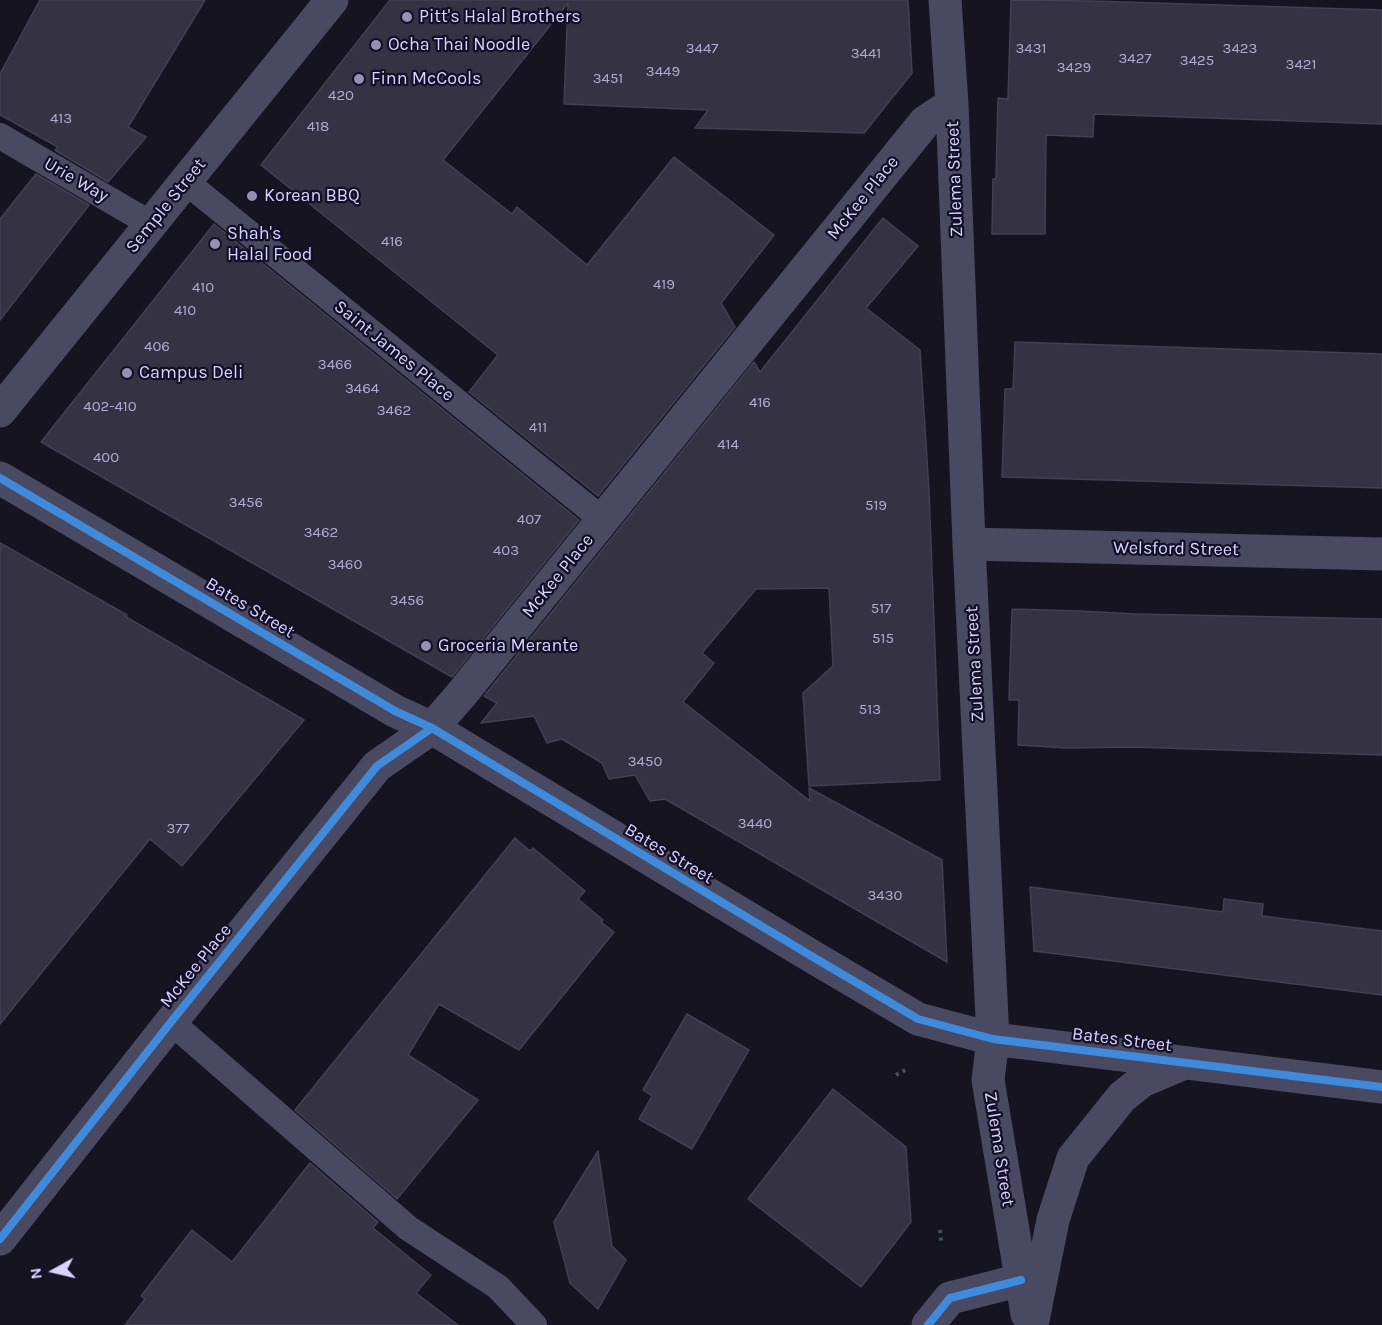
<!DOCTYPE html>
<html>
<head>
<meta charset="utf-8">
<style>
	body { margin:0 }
	#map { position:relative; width:1382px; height:1325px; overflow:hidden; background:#161421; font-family:Karla,sans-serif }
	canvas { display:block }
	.north { position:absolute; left:24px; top:1241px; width:60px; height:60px; -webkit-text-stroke:4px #130f26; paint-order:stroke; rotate:262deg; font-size:16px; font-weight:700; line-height:24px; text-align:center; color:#d9d4ff }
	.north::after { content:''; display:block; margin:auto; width:21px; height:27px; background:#d9d4ff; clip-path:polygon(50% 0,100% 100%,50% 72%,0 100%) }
</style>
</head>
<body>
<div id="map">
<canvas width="1382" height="1325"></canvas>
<div class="north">N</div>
</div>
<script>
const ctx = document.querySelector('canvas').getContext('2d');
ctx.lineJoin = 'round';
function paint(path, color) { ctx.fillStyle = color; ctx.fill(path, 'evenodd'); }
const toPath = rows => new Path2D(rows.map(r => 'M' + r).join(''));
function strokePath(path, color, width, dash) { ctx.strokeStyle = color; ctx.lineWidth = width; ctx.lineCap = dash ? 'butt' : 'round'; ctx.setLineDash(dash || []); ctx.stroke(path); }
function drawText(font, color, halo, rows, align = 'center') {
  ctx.font = font + ' Karla,sans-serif'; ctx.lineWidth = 4.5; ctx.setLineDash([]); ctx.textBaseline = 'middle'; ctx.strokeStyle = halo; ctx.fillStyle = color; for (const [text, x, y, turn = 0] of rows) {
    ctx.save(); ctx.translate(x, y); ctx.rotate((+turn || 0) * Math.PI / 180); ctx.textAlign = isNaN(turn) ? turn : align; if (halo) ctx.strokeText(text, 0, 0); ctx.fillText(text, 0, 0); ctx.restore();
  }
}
const building = toPath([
	[40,0,205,0,128,127,146,137,108,182,55,150,58,147,0,115,0,74,40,0],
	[390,0,908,0,912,73,864,133,695,128,708,110,564,104,568,3,443,160,512,214,517,207,587,265,674,157,774,235,721,303,735,327,598,496,469,392,498,355,261,165,390,0],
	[1011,0,1091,1,1382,10,1382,124,1094,114,1093,137,1046,135,1045,234,992,234,993,179,996,179,998,98,1008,99,1011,0],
	[36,174,89,205,0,320,0,219,36,174],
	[883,218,918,246,866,308,920,350,929,491,940,780,809,786,803,693,833,666,829,588,756,589,702,653,714,663,683,702,810,801,809,788,942,860,947,962,665,799,650,801,635,775,609,779,602,763,562,739,547,743,534,716,481,723,497,703,484,696,754,362,760,372,883,218],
	[214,224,579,520,452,677,41,442,214,224],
	[1015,342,1382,354,1382,488,1002,477,1005,389,1013,389,1015,342],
	[0,543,127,615,126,617,304,720,182,866,150,839,0,1024,0,543],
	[1012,609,1079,611,1136,614,1382,619,1382,755,1132,747,1067,748,1018,745,1019,700,1009,700,1012,609],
	[515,838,530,851,533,848,585,891,578,899,603,920,601,922,614,932,519,1050,439,1004,408,1055,478,1100,397,1199,295,1110,515,838],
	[1030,887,1223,912,1224,899,1263,904,1262,916,1382,931,1382,995,1034,951,1030,887],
	[687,1014,749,1050,692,1149,639,1119,652,1096,643,1090,687,1014],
	[833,1089,906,1147,911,1222,861,1287,748,1199,833,1089],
	[598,1151,612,1246,626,1260,598,1309,570,1283,554,1222,598,1151],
	[310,1163,378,1222,373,1228,431,1275,416,1293,458,1325,125,1325,145,1299,141,1296,192,1230,232,1262,310,1163]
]);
paint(building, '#343243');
strokePath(building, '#433f54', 1.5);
strokePath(toPath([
	[896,1075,907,1069],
	[940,1230,941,1241]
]), '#44505f', 4, [3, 4.5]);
strokePath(toPath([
	[0,136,151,224],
	[186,182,603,520],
	[171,1022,408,1228,498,1287,534,1325]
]), '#4a4962', 26);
strokePath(toPath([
	[945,0,952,104,969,544,993,1039],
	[0,411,332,0],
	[969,544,1382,554],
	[432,728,460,696,925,122,952,104],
	[928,1325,950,1298,1021,1280]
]), '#4a4962', 33);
strokePath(toPath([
	[0,478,395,711,432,728,813,957,918,1019,993,1039,1382,1087],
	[993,1039,988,1080,1027,1314],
	[0,1239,171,1022,377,766,432,728],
	[1032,1325,1053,1220,1073,1158,1122,1097,1142,1081,1182,1064]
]), '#4a4962', 33);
strokePath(toPath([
	[0,478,395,711,432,728,813,957,918,1019,993,1039,1382,1087],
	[0,1239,171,1022,377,766,432,728],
	[928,1325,950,1298,1021,1280]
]), '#408adc', 8);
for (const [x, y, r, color] of [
	[407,17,6,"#9591b1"],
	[376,45,6,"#9591b1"],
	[359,79,6,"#9591b1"],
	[252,196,6,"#9591b1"],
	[215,244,6,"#9591b1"],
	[127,373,6,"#9591b1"],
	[426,646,6,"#9591b1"]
]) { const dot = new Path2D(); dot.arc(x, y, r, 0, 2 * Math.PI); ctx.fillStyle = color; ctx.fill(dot); strokePath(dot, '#130f26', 2); }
drawText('15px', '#b0acd0', null, [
	["3447",702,49],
	["3431",1031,49],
	["3423",1240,49],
	["3441",866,54],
	["3427",1135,59],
	["3425",1197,61],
	["3421",1301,65],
	["3429",1074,68],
	["3449",663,72],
	["3451",608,79],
	["420",341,96],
	["413",61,119],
	["418",318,127],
	["416",392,242],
	["419",664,285],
	["410",203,288],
	["410",185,311],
	["406",157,347],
	["3466",335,365],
	["3464",362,389],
	["416",760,403],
	["402-410",110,407],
	["3462",394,411],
	["411",538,428],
	["414",728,445],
	["400",106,458],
	["3456",246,503],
	["519",876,506],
	["407",529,520],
	["3462",321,533],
	["403",506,551],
	["3460",345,565],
	["3456",407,601],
	["517",881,609],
	["515",883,639],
	["513",870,710],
	["3450",645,762],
	["3440",755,824],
	["377",178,829],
	["3430",885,896]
]);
drawText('18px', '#d9d4ff', '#130f26', [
	["Pitt's Halal Brothers",419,17],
	["Ocha Thai Noodle",388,45],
	["Finn McCools",371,79],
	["Korean BBQ",264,196],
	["Shah's",227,234],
	["Halal Food",227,255],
	["Campus Deli",139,373],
	["Groceria Merante",438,646]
], 'left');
drawText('18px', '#d9d4ff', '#130f26', [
	["Zulema Street",955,179,-92],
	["Urie Way",76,180,30],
	["McKee Place",863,198,-51],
	["Semple Street",166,206,-51],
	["Saint James Place",394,351,39],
	["Welsford Street",1176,549,1],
	["McKee Place",558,576,-51],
	["Bates Street",250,608,31],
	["Zulema Street",975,664,-93],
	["Bates Street",669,854,31],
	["McKee Place",196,966,-51],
	["Bates Street",1122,1040,7],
	["Zulema Street",999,1149,81]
]);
</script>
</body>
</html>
